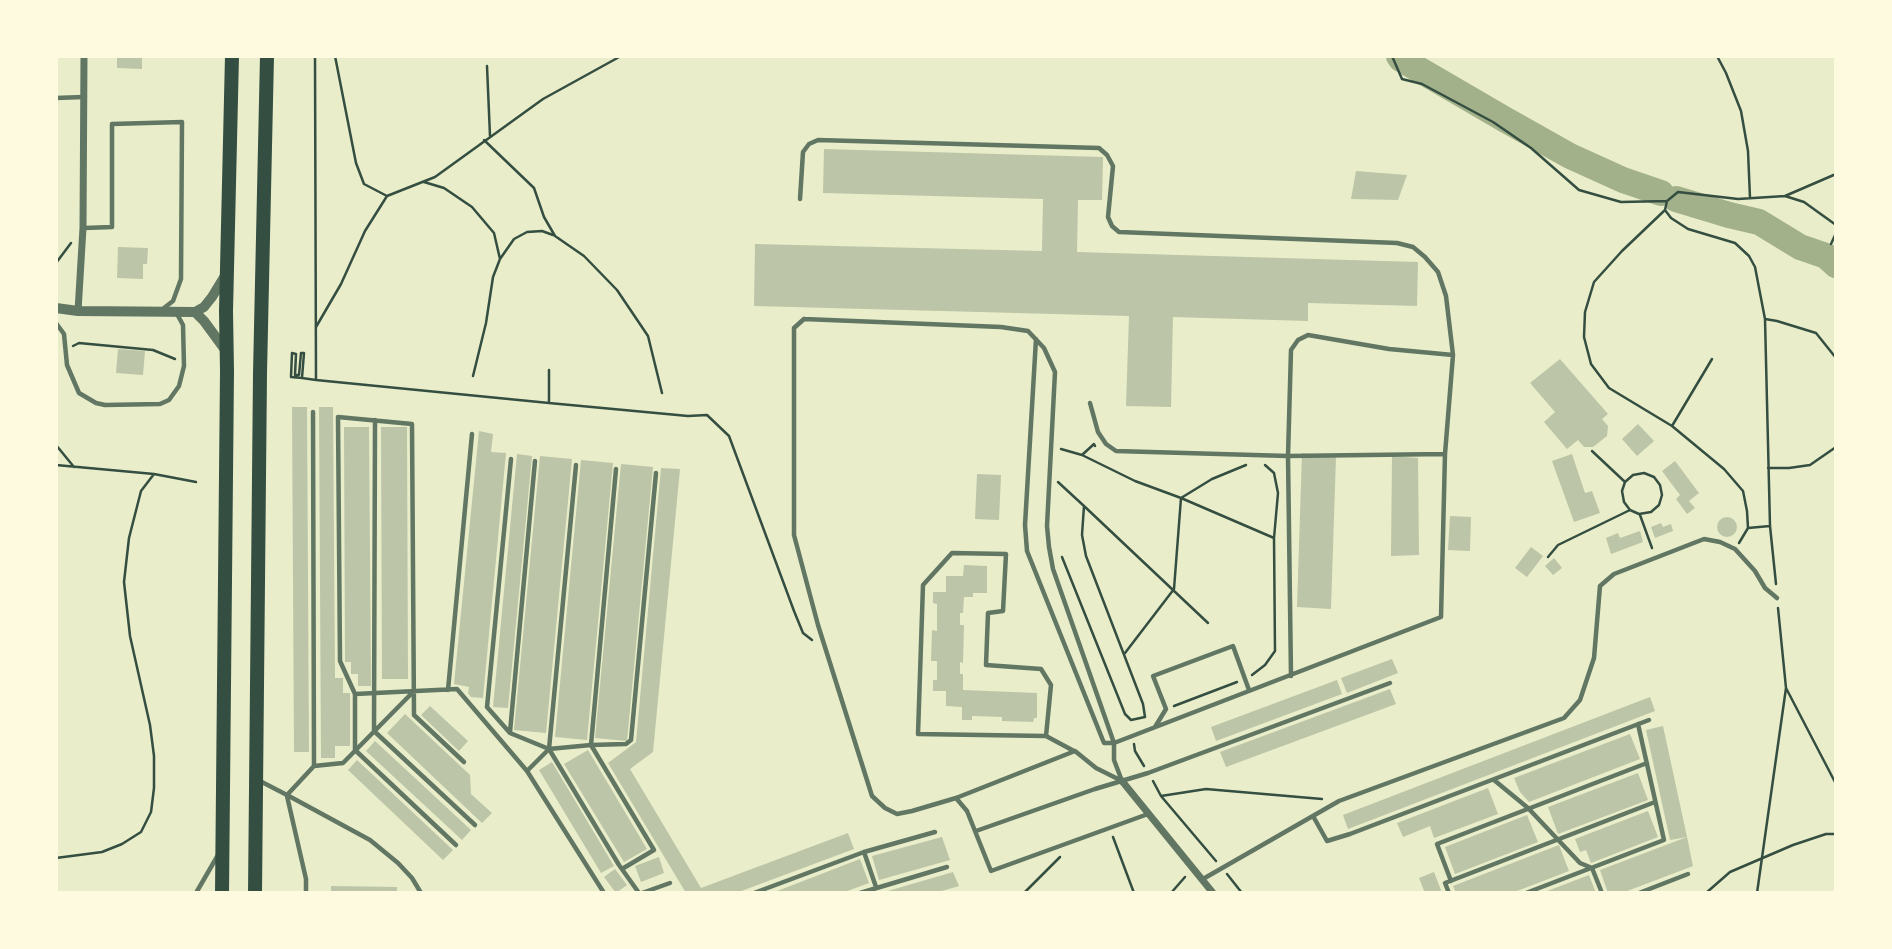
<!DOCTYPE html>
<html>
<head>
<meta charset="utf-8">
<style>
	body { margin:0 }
	#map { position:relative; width:1892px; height:949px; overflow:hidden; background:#e9edc9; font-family:Inter,sans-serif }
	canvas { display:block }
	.frame { position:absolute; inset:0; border:58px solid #fefae0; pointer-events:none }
</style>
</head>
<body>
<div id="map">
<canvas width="1892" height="949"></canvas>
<div class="frame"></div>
</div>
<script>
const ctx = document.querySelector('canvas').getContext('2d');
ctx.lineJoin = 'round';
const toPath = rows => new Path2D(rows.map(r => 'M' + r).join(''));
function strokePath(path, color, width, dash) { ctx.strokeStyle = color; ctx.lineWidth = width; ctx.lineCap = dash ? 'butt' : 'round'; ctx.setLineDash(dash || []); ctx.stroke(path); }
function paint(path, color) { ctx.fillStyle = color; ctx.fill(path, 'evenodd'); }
strokePath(toPath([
	[1399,56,1401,59,1504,119,1570,156,1623,180,1661,193],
	[1676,199,1729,215,1759,222,1800,247,1826,256,1836,265]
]), '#a3b18a', 26);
paint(toPath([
	[117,56,142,56,142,69,117,68],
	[824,149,1103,157,1102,200,1078,200,1077,252,1418,262,1417,306,1308,303,1308,321,1173,317,1171,407,1126,406,1129,316,754,306,755,244,1042,251,1043,199,823,193],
	[1356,171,1407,175,1398,200,1351,199],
	[118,247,148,248,147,264,143,264,143,279,117,278],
	[118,349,145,351,143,375,116,373],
	[1560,359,1608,414,1602,419,1608,426,1607,436,1593,447,1584,447,1578,440,1567,449,1544,422,1555,412,1530,383],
	[292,407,307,407,309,752,294,752],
	[319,407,333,407,335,678,343,678,343,693,350,693,350,746,335,746,335,758,321,758],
	[1638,424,1654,441,1637,456,1622,439],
	[344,427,369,427,371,686,358,686,358,674,351,674,351,662,345,662],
	[381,427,407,427,408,679,382,679],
	[479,431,493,434,491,452,506,453,483,698,471,697,468,693,469,687,454,684],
	[1302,453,1336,457,1331,609,1297,607],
	[517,454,532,456,508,708,493,707],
	[1572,454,1585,493,1592,491,1600,513,1574,522,1552,461],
	[540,456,572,459,546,733,514,730],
	[1392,456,1418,458,1419,555,1391,556],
	[581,460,613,463,587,740,555,737],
	[1675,461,1699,493,1689,501,1695,508,1687,514,1676,499,1680,495,1662,471],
	[621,464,653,467,627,741,595,738],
	[661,468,680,469,653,752,630,769,701,888,848,833,854,849,736,893,686,893,608,763,636,742],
	[977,474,1001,475,999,520,975,519],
	[1450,516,1471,517,1470,551,1448,550],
	'1717 527a10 10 0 1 1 20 0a10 10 0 1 1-20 0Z',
	[1661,523,1663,527,1671,524,1673,531,1655,538,1651,527],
	[1640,531,1643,542,1611,554,1606,538,1618,533,1620,538],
	[1531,547,1543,556,1527,577,1515,568],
	[1554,558,1562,568,1553,575,1545,566],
	[964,565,987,566,987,593,973,593,973,597,964,597,963,613,960,613,960,625,964,625,963,663,960,662,960,674,963,674,963,690,1037,693,1037,718,1034,718,1033,722,1002,721,1002,717,972,716,972,720,962,720,962,707,946,706,946,691,933,691,933,680,937,680,937,661,931,661,932,630,937,631,937,604,933,603,933,592,946,592,946,576,963,576],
	[1392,659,1398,673,1347,693,1341,678],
	[1337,680,1342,694,1216,741,1211,727],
	[1390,689,1396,704,1226,767,1220,752],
	[1650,697,1655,711,1348,829,1343,815],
	[430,706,468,741,459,751,421,715],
	[405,714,470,775,471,794,492,813,482,823,387,733],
	[1663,726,1687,837,1670,840,1646,730],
	[1630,734,1640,759,1529,802,1520,792,1514,778],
	[375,741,471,830,462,840,366,751],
	[588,750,647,849,624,862,564,764],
	[357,760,453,850,443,860,348,770],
	[552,762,614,866,601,873,539,770],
	[1638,773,1648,800,1558,834,1548,807],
	[1488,788,1498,814,1434,838,1430,826,1403,837,1397,823],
	[1648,811,1658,837,1591,863,1586,850,1580,852,1575,839],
	[1527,815,1538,842,1455,874,1445,847],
	[942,837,950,860,879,880,872,856],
	[1687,837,1693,866,1622,893,1608,893,1600,870],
	[1559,845,1569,871,1512,893,1456,893,1453,886],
	[659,857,664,873,641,882,635,866],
	[860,859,869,883,842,893,772,893],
	[615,869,627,885,616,893,604,877],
	[953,872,959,886,935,893,881,893],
	[1434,872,1442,893,1425,893,1419,878],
	[1589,875,1596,893,1542,893],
	[331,886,397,887,397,893,331,893]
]), '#bcc5a7');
strokePath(toPath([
	[315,56,316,380],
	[335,56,356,163,364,184,387,196],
	[1392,56,1402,79,1422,84,1493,122,1531,148,1579,190,1621,202,1667,201],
	[1717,56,1726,73,1741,111,1748,151,1750,198],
	[487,66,490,136],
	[484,140,534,188,544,217,555,236,584,256,617,290,648,336,662,393],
	[424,182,444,188,472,207,494,233,500,259,493,277,486,323,473,376],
	[1785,196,1804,202,1836,225],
	[1665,210,1667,201,1678,192,1738,199,1785,196,1836,174],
	[1831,244,1836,233],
	[500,259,514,239,527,232,542,231,553,235],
	[56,263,71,243],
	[1765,319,1777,321,1816,333,1836,358],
	[316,327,341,284,365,231,387,196,435,177,543,99,621,56],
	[73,346,79,343,153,350,175,359],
	[549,370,549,403],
	[302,378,304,353,301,353,299,375,295,375,296,354,292,353,291,377,302,378,316,380,549,403,688,416,707,415,729,436,794,611,803,633,812,640],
	[1672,426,1712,359],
	[56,445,74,467],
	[1061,449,1082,455,1135,481,1181,498,1274,538],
	[1592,451,1625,482],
	[1082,455,1094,444,1095,446],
	[56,465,154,474,196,482],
	[1768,468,1789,468,1810,465,1836,447],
	[1058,482,1084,506],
	[1640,515,1652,548],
	[1748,528,1747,511,1743,491,1724,469,1672,426,1609,388,1591,364,1584,337,1585,312,1594,282,1622,251,1665,210,1671,218,1688,229,1735,243,1749,256,1755,267,1765,319,1770,526,1776,584],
	[1739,543,1748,528,1770,526],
	[1062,557,1125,714,1131,720,1145,717,1143,704,1086,556,1082,535,1084,506,1208,623],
	[1548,557,1558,545,1630,510,1639,514,1651,512,1659,505,1662,495,1660,485,1654,477,1644,473,1633,475,1625,482,1622,491,1624,502,1630,510],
	[1125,653,1174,589,1181,498,1212,479,1246,465],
	[1252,675,1265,665,1275,651,1274,538,1278,493,1274,473,1265,465],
	[1786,688,1836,784],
	[1174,706,1237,682],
	[1134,744,1135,751,1144,766],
	[1153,781,1161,796,1216,861],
	[1161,796,1206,789,1322,799],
	[1113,837,1134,893],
	[56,858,102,852,122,844,141,832,151,812,154,788,154,756,150,725,130,636,124,582,129,538,141,491,154,474],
	[1227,874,1242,893],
	[1024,893,1060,857],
	[1171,893,1185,877],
	[1706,893,1730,872,1793,845,1826,834,1836,834],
	[1757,893,1786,688,1778,608]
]), '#344e41', 2.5);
strokePath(toPath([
	[56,98,83,97],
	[800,199,803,152,809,144,818,140,1099,148,1107,155,1113,166,1108,217,1112,226,1119,232,1397,243,1413,247,1425,257,1438,272,1446,296,1453,355,1445,454,1441,617,1114,743,1104,743,1027,551,1025,525,1036,339],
	[84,228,112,227,112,124,182,122,181,279,173,301,164,308],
	[804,319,1001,327,1028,331,1044,348,1055,372,1047,526,1049,547,1053,569,1114,743,1114,760,1122,781,1096,768,1075,751,956,798,912,811,897,814,885,808,872,796,818,625,794,535,794,328,804,319],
	[56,323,64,334,67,365,79,393,96,403,105,405,160,404,169,400,179,386,184,366,183,325,177,314],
	[1090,403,1098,432,1106,444,1116,451,1288,456,1445,454],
	[375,420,374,731,475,825],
	[511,459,487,707,510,733,549,749],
	[576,465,549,749,619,865,639,893],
	[616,469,591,745,654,850,622,869],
	[1291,676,1288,456,1291,350,1298,340,1308,335,1389,349,1453,355],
	[448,690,472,434],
	[355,694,457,689,527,771,604,893],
	[1155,727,1166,709,1153,676,1233,646,1249,690],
	[510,732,535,461],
	[1046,736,1051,685,1041,669,986,665,988,613,1003,611,1006,554,952,553,923,585,918,734,1046,736,1074,751],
	[314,766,343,763,413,692],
	[527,771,549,749,591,745,626,744,631,740,656,473],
	[258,780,287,795,314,766,313,412],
	[1494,780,1528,808,1580,863,1592,868,1602,893],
	[287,795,370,840,398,863,412,878,421,893],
	[287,796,306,879,306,893],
	[956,798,967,811,991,871,1148,814],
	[1313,816,1327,841,1350,834,1649,720],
	[976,831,1095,789,1148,773,1390,683],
	[456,845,355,750,355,694,340,661,338,417,412,424,414,715,464,762],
	[864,852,876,887],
	[1203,879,1339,801,1564,718,1580,700,1594,658,1600,586,1614,574,1704,539,1720,542,1735,549,1755,571,1765,588,1777,598],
	[1451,881,1437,844,1647,763],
	[196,893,218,855],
	[642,893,670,883],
	[754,893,864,852,935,832],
	[860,893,947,867],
	[1449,893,1445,883,1655,802],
	[1526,893,1664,840,1638,724],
	[1639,893,1688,874]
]), '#617663', 4.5);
strokePath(toPath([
	[78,311,83,228,84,56],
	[1122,781,1213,893]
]), '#617663', 7);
strokePath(toPath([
	[56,308,78,311,195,312],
	[195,312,204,307,212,297,226,274],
	[195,312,204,321,226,351]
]), '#617663', 10);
strokePath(toPath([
	[222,893,227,371,226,311,232,56],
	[255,893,260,373,267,56]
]), '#344e41', 14);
</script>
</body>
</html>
